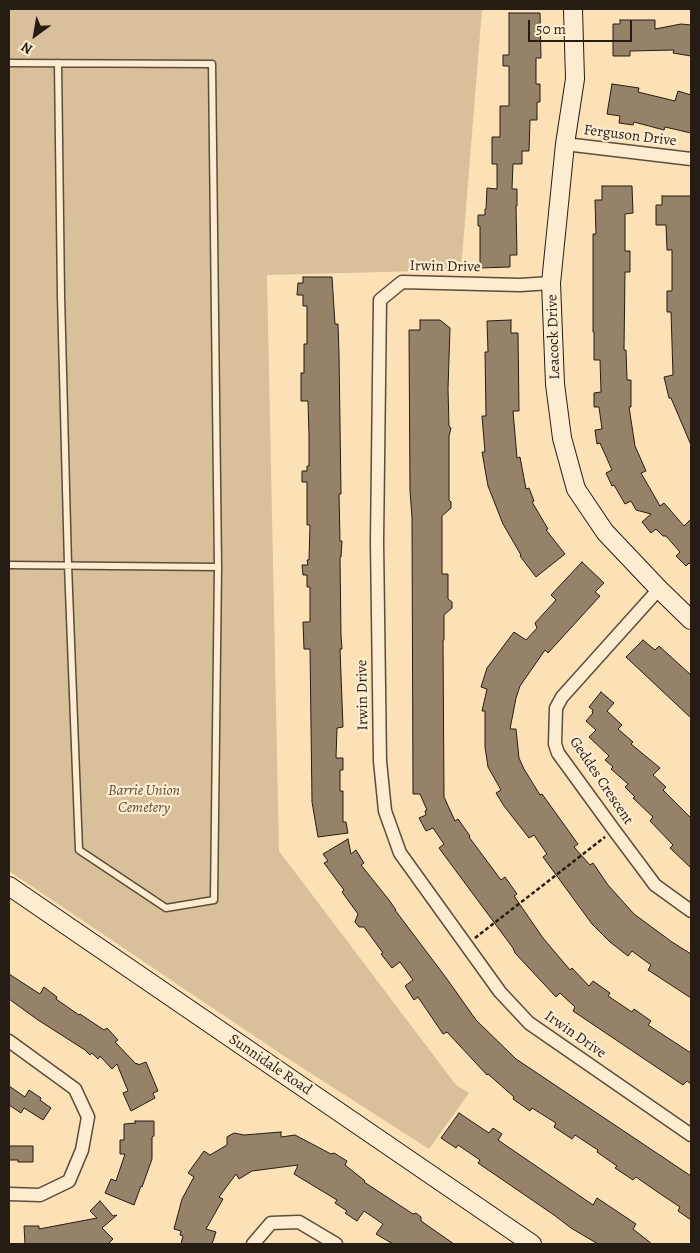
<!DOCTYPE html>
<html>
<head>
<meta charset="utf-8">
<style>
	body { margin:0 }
	#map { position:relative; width:700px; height:1253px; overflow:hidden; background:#fde1b6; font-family:Alegreya,serif }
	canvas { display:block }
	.frame { position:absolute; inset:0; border:10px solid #251c14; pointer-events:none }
	.north { position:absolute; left:10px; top:10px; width:50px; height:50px; -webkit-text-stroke:4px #feecd0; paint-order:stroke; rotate:212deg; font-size:14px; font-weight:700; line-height:20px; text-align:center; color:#251c14 }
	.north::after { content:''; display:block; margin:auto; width:18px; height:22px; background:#251c14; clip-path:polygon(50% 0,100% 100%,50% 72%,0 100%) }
	.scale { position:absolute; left:528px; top:20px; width:104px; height:22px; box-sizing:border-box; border:2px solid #251c14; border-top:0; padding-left:6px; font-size:15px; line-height:18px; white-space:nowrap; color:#251c14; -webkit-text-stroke:4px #feecd0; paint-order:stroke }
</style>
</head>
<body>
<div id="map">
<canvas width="700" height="1253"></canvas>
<div class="frame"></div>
<div class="north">N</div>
<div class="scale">50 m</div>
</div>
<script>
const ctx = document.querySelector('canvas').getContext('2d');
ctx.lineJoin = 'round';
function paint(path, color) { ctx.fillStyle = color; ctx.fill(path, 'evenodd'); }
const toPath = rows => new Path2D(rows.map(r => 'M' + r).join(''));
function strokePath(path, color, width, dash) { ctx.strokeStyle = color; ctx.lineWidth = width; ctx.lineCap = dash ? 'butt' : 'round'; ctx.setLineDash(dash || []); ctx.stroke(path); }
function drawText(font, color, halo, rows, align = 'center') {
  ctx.font = font + ' Alegreya,serif'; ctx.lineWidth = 4.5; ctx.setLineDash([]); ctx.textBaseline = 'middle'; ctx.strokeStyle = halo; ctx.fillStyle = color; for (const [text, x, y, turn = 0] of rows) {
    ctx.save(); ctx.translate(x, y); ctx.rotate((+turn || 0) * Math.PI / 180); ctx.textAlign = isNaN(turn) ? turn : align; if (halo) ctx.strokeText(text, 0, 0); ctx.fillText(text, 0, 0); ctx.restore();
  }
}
paint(toPath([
	[9,9,482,10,461,270,267,275,279,851,456,1085,469,1093,429,1149,284,1056,9,871]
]), '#d8c09a');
const building = toPath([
	[509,13,540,13,541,58,536,58,536,84,540,84,540,102,537,102,537,120,530,120,529,151,522,151,522,164,513,164,512,189,517,189,517,206,516,206,517,255,510,255,510,267,480,268,480,226,478,226,478,215,485,215,485,209,486,209,487,188,497,189,497,164,492,164,492,137,500,137,500,106,509,106,509,66,503,66,503,55,509,55,509,13],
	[620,20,655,20,655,29,681,24,691,25,691,56,673,53,674,50,630,51,630,56,613,56,613,24,620,24,620,20],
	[612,84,639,88,638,92,675,101,678,91,691,95,691,133,665,127,664,130,634,122,633,125,619,123,620,116,607,114,612,84],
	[602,186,632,186,633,213,625,214,625,251,630,251,630,272,625,272,624,350,626,350,627,380,631,380,631,407,629,407,635,446,646,471,641,473,660,506,664,503,684,526,691,519,691,565,689,563,686,566,676,556,680,552,666,536,663,536,656,529,651,533,642,522,651,514,636,510,631,501,625,504,614,485,612,486,606,473,612,470,600,443,597,444,595,430,602,429,599,407,594,407,594,393,601,392,600,360,594,360,594,332,593,332,593,234,596,234,595,200,602,200,602,186],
	[662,196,691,196,691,445,671,398,669,398,664,377,673,375,671,312,667,312,667,291,672,291,672,250,667,250,666,225,656,225,656,205,662,205,662,196],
	[303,277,332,277,335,324,338,324,339,354,341,494,339,494,340,541,342,541,341,557,340,557,341,635,342,649,340,649,343,727,337,728,336,758,343,758,343,770,340,770,340,791,343,791,343,822,346,822,348,833,318,837,312,802,310,649,304,649,303,622,310,622,310,587,307,587,307,575,303,575,302,565,308,565,307,560,309,560,310,525,307,525,307,482,302,482,302,471,307,471,307,466,309,466,309,435,308,401,301,401,301,373,304,373,304,344,307,344,307,306,303,306,303,295,297,295,298,283,303,283,303,277],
	[420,320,440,320,450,328,448,389,449,426,451,428,449,436,449,500,451,502,451,508,442,516,442,574,448,574,448,599,452,602,452,608,444,615,444,640,443,640,444,797,455,821,458,819,470,836,469,837,501,880,505,877,517,894,514,896,543,938,570,970,572,968,589,986,593,981,610,993,608,996,632,1012,634,1009,651,1021,648,1025,691,1053,691,1084,687,1081,683,1085,573,1011,575,1007,560,993,556,997,515,953,513,948,439,848,444,844,433,828,426,831,419,818,426,815,425,811,427,810,420,794,413,794,412,517,410,491,409,330,420,330,420,320],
	[511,320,511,333,518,333,519,411,513,411,517,458,520,457,526,489,529,488,534,501,532,502,548,529,546,530,565,554,536,577,520,556,521,555,503,524,488,486,482,452,485,452,482,416,486,416,485,352,488,352,487,321,511,320],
	[582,562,604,583,595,592,600,596,548,653,545,650,520,686,516,698,510,729,516,729,519,758,524,769,540,795,542,794,578,844,574,847,590,865,593,863,608,885,634,914,672,942,691,954,691,998,648,970,651,965,632,951,628,956,610,942,592,924,543,857,547,854,534,835,529,838,504,806,496,793,501,790,488,767,485,747,485,711,482,711,487,689,481,687,487,668,514,632,526,640,537,628,535,623,556,600,551,595,582,562],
	[643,640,655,650,659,646,691,675,691,718,626,657,643,640],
	[601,692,614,703,607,711,622,725,618,729,633,742,631,744,660,768,653,775,666,787,663,790,691,818,691,868,670,848,673,845,650,821,653,817,633,798,635,797,625,787,628,784,611,769,613,767,605,760,609,756,589,737,596,730,586,721,593,713,592,712,593,710,589,707,601,692],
	[348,839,351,854,356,850,364,863,361,865,389,900,396,910,395,910,447,979,476,1020,516,1059,691,1176,691,1220,678,1211,680,1207,659,1193,636,1177,633,1180,615,1168,617,1166,597,1152,598,1150,575,1135,572,1139,554,1127,556,1123,532,1108,530,1111,513,1099,514,1097,488,1074,487,1075,447,1032,443,1034,418,997,414,1000,405,986,413,980,400,962,392,968,381,954,383,953,364,927,359,927,355,922,358,914,342,892,344,890,324,863,328,861,323,854,348,839],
	[9,974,40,994,44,987,57,997,56,999,79,1015,80,1014,104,1030,107,1028,118,1040,115,1042,136,1064,137,1063,138,1065,146,1062,158,1091,153,1093,155,1098,131,1111,123,1093,128,1091,117,1064,112,1069,100,1056,98,1059,92,1053,90,1055,85,1050,38,1020,9,999,9,974],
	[9,1086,25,1097,29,1090,41,1098,40,1100,51,1108,43,1120,24,1108,21,1113,9,1105,9,1086],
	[459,1113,489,1133,493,1128,502,1134,498,1140,593,1205,597,1198,636,1224,633,1229,652,1244,598,1244,571,1228,554,1215,478,1163,480,1160,458,1145,456,1148,441,1138,459,1113],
	[135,1121,154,1121,154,1136,152,1137,152,1159,142,1187,141,1186,134,1205,105,1193,111,1179,116,1181,125,1154,120,1154,120,1140,124,1140,124,1124,136,1123,135,1121],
	[281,1132,281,1137,295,1135,331,1154,334,1153,347,1161,345,1165,365,1181,364,1182,413,1214,416,1213,421,1217,421,1221,454,1244,393,1244,376,1234,383,1224,364,1211,357,1221,345,1213,347,1211,335,1203,337,1200,294,1174,298,1165,252,1171,239,1179,236,1174,219,1197,223,1199,206,1229,216,1232,212,1244,181,1244,183,1236,180,1235,181,1231,174,1229,182,1199,194,1177,188,1173,204,1151,210,1155,227,1145,227,1137,234,1133,244,1135,281,1132],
	[9,1146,33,1146,33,1162,18,1162,18,1160,9,1160,9,1146],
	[100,1201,113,1216,117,1215,102,1228,113,1239,108,1244,25,1244,24,1226,39,1226,39,1229,97,1218,90,1211,100,1201]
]);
paint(building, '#958268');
strokePath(building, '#251c14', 1);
const lane = toPath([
	[9,63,212,64,218,567,214,900,166,908,79,850,68,565,61,296,58,63],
	[9,565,218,567]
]);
const street = toPath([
	[565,144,691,159],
	[551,283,520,285,402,282,380,300,377,542,380,761,385,811,400,853,500,992,529,1023,691,1135],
	[659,589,562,697,556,708,555,744,558,753,614,830,655,885,691,911],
	[9,1041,75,1089,88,1117,82,1150,69,1181,40,1195,9,1194],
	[253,1244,271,1223,299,1222,336,1244]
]);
const secondary = toPath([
	[573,9,575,79,565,144,551,283,555,384,562,438,576,489,605,532,659,589,691,620],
	[9,886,532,1244]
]);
strokePath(lane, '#5b4d3c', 9);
strokePath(street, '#5b4d3c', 15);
strokePath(secondary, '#251c14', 20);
strokePath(toPath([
	[475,938,605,837]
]), '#251c14', 2.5, [4, 2.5]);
strokePath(lane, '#feecd0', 6);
strokePath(street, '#feecd0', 12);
strokePath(secondary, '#feecd0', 18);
drawText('15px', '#251c14', '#feecd0', [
	["Ferguson Drive",630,136,7],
	["Irwin Drive",445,267,1],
	["Leacock Drive",554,337,-92],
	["Irwin Drive",363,695,-91],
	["Geddes Crescent",601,781,56],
	["Irwin Drive",575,1035,35],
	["Sunnidale Road",270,1065,34]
]);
drawText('italic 15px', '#5b4d3c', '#feecd0', [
	["Barrie Union",144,791],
	["Cemetery",144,808]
]);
</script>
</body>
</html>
